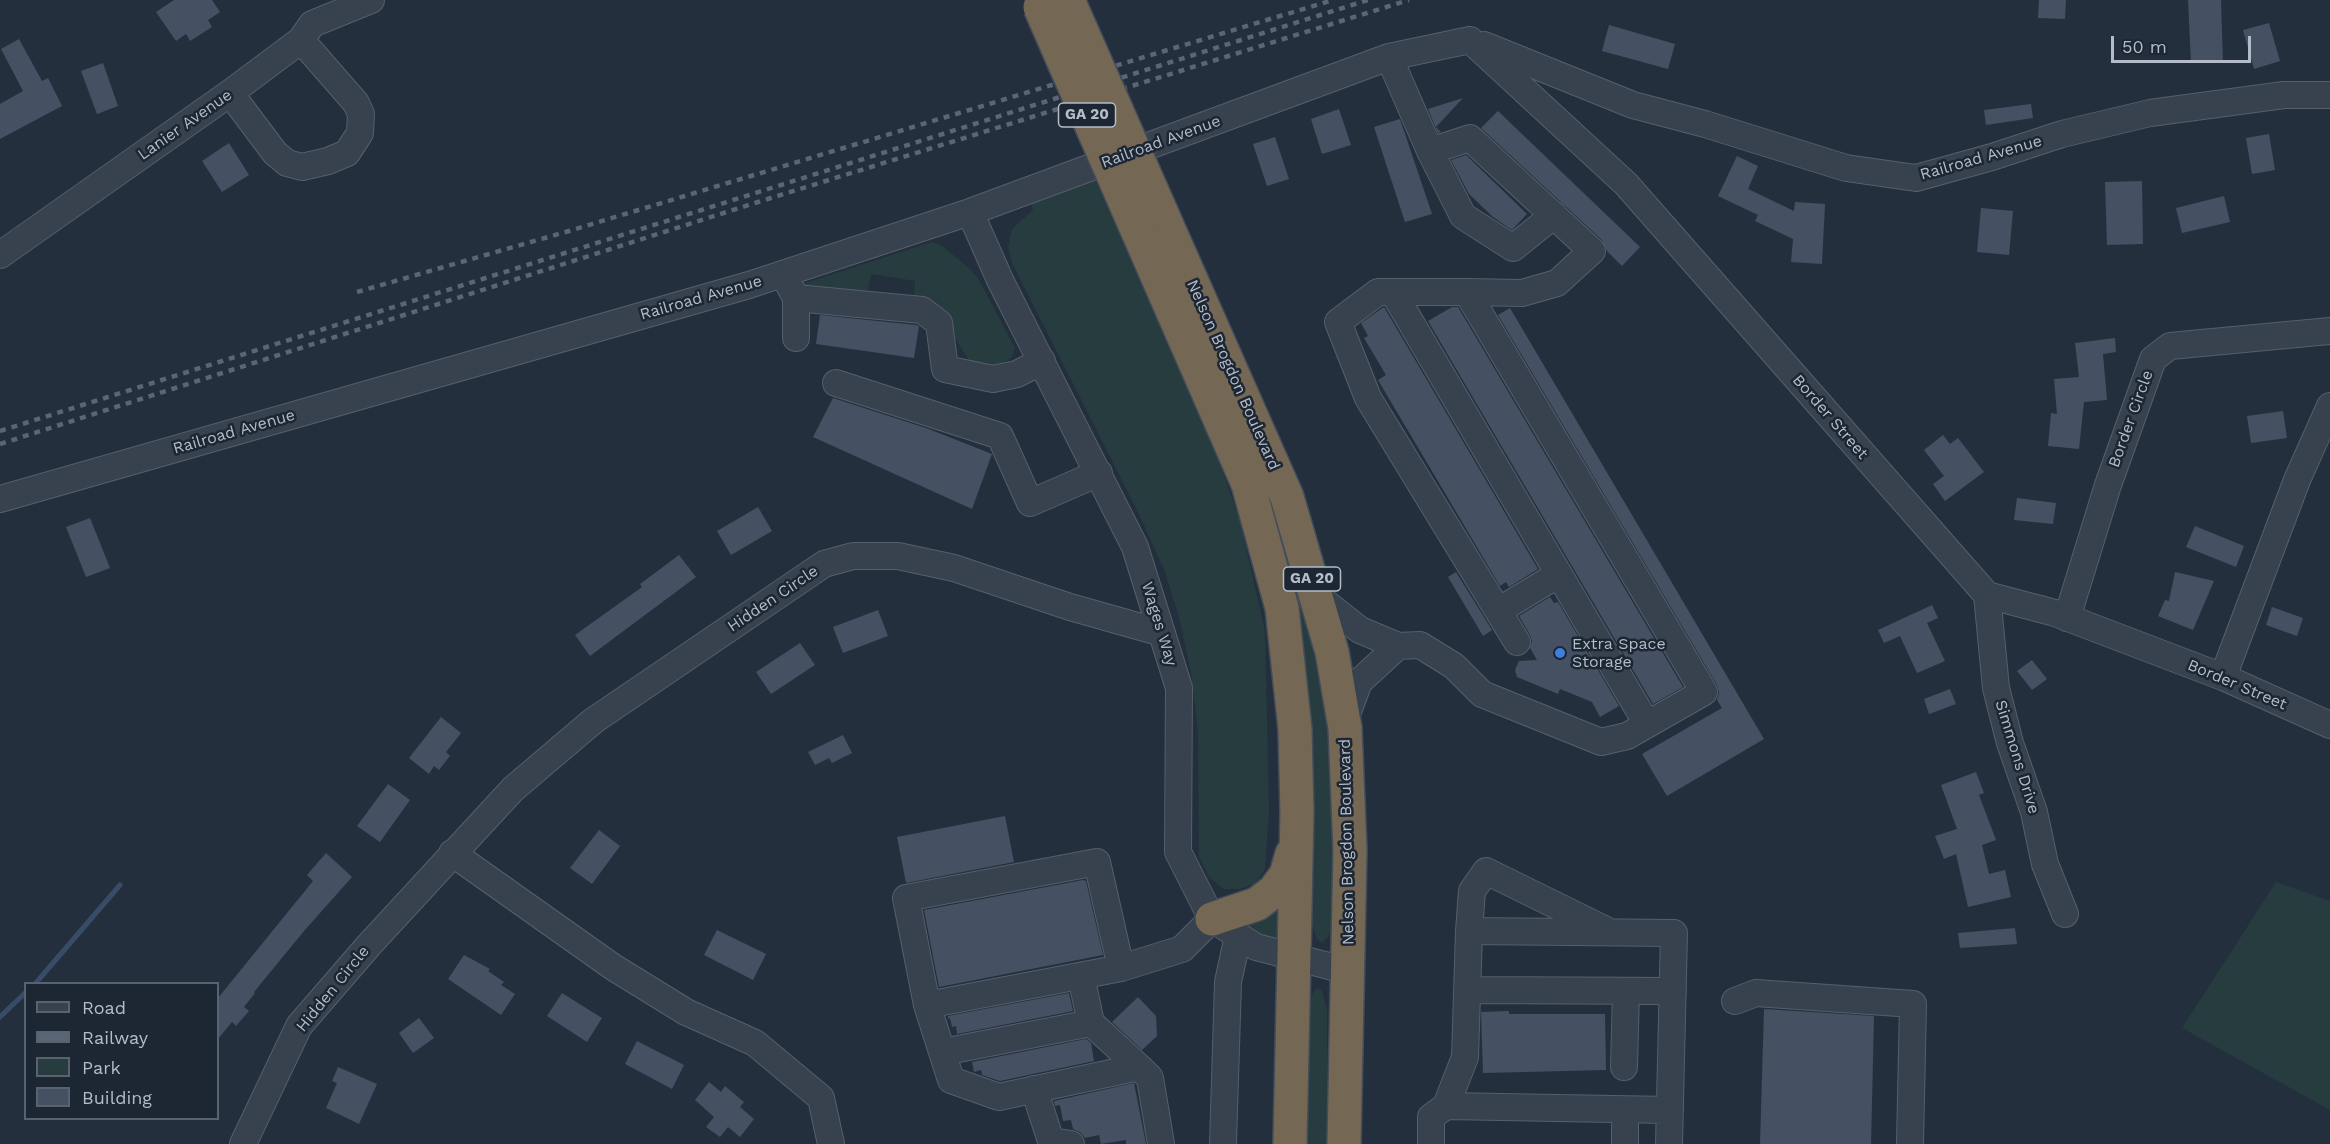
<!DOCTYPE html>
<html>
<head>
<meta charset="utf-8">
<style>
	body { margin:0 }
	#map { position:relative; width:2330px; height:1144px; overflow:hidden; background:#242f3e; font-family:"Work Sans",sans-serif }
	canvas { display:block }
	.legend { position:absolute; left:24px; top:982px; width:195px; height:138px; box-sizing:border-box; background:#1d2633; border:2px solid #59626f; margin:0; padding:8px 10px; list-style:none; font-size:18px; color:#b4bcc9 }
	.legend li { display:flex; align-items:center; gap:12px; height:30px }
	.legend b { width:30px; border:2px solid #59626f }
	.scale { position:absolute; left:2111px; top:36px; width:140px; height:27px; box-sizing:border-box; border:3px solid #b4bcc9; border-top:0; padding-left:8px; font-size:18px; line-height:21px; white-space:nowrap; color:#b4bcc9; -webkit-text-stroke:4px #1d2633; paint-order:stroke }
</style>
</head>
<body>
<div id="map">
<canvas width="2330" height="1144"></canvas>
<ul class="legend">
<li><b style="height:8px;background:#38414e"></b>Road</li>
<li><b style="height:8px;background:#5a6575"></b>Railway</li>
<li><b style="height:16px;background:#263c3f"></b>Park</li>
<li><b style="height:16px;background:#455162"></b>Building</li>
</ul>
<div class="scale">50 m</div>
</div>
<script>
const ctx = document.querySelector('canvas').getContext('2d');
ctx.lineJoin = 'round';
function paint(path, color) { ctx.fillStyle = color; ctx.fill(path, 'evenodd'); }
const toPath = rows => new Path2D(rows.map(r => 'M' + r).join(''));
function strokePath(path, color, width, dash) { ctx.strokeStyle = color; ctx.lineWidth = width; ctx.lineCap = dash ? 'butt' : 'round'; ctx.setLineDash(dash || []); ctx.stroke(path); }
function drawText(font, color, halo, rows, align = 'center') {
  ctx.font = font + ' "Work Sans",sans-serif'; ctx.lineWidth = 5; ctx.setLineDash([]); ctx.textBaseline = 'middle'; ctx.strokeStyle = halo; ctx.fillStyle = color; for (const [text, x, y, turn = 0] of rows) {
    ctx.save(); ctx.translate(x, y); ctx.rotate((+turn || 0) * Math.PI / 180); ctx.textAlign = isNaN(turn) ? turn : align; if (halo) ctx.strokeText(text, 0, 0); ctx.fillText(text, 0, 0); ctx.restore();
  }
}
paint(toPath([
	[1094,177,1221,467,1240,521,1265,631,1269,811,1265,869,1256,883,1240,889,1224,889,1210,878,1199,857,1198,730,1191,673,1179,617,1165,572,1138,512,1012,263,1008,247,1012,229,1033,210,1031,202],
	[932,242,941,245,969,268,978,278,1015,348,1012,357,1002,363,993,366,969,361,938,309,914,297,915,281,871,274,868,290,864,292,803,288,799,285],
	[1288,535,1330,702,1337,918,1328,937,1322,943,1317,939,1310,920,1277,538],
	[2276,882,2330,901,2330,1110,2182,1028],
	[1278,899,1281,942,1243,930,1249,920],
	[1318,988,1322,991,1327,1010,1328,1144,1305,1144,1308,1005,1314,991]
]), '#263c3f');
strokePath(toPath([
	[35,984,120,885],
	[0,1017,26,992]
]), '#394c67', 5);
paint(toPath([
	[174,0,212,0,220,12,208,20,212,27,190,41,186,34,176,41,156,12],
	[2039,0,2066,0,2065,19,2038,18],
	[2188,0,2221,0,2223,62,2191,63],
	[2269,23,2280,61,2254,69,2243,30],
	[1609,25,1675,44,1668,69,1602,51],
	[19,39,42,81,48,78,62,106,0,139,0,104,23,91,1,49],
	[103,63,118,106,97,114,81,71],
	[1463,98,1436,127,1441,132,1438,133,1428,109],
	[2031,104,2033,118,1986,125,1984,110],
	[1339,109,1351,145,1322,154,1311,119],
	[1498,111,1640,247,1622,266,1607,251,1602,240,1481,128],
	[1400,119,1432,214,1405,222,1374,127],
	[2269,134,2275,170,2252,174,2246,138],
	[1275,137,1289,179,1267,186,1253,144],
	[229,143,249,175,222,192,202,161],
	[1466,155,1527,214,1512,230,1493,217,1469,194,1451,160],
	[1737,156,1758,166,1748,189,1794,211,1795,202,1825,204,1822,264,1791,262,1793,239,1755,221,1758,215,1718,196],
	[2142,181,2143,244,2107,245,2105,182],
	[2224,196,2230,222,2182,233,2176,208],
	[1981,208,2013,211,2009,255,1977,252],
	[1384,307,1538,569,1509,587,1506,582,1500,586,1378,380,1386,375,1364,338,1368,336,1361,323],
	[1452,307,1458,307,1683,687,1653,704,1428,321],
	[1510,308,1764,739,1667,796,1642,754,1722,708,1717,700,1719,693,1717,685,1498,315],
	[820,315,916,325,919,326,914,358,816,344],
	[2115,338,2116,352,2103,354,2107,400,2084,402,2079,449,2048,446,2051,413,2057,414,2054,379,2079,377,2075,343],
	[833,398,926,428,992,454,972,509,813,437],
	[2283,411,2287,438,2251,443,2247,416],
	[1943,435,1950,444,1958,438,1984,472,1945,501,1933,484,1944,476,1924,450],
	[2017,498,2056,503,2053,524,2014,520],
	[758,507,772,531,731,555,717,531],
	[90,518,110,568,86,577,66,527],
	[2195,526,2244,546,2236,567,2186,547],
	[679,555,696,577,590,656,575,635,642,587,640,584],
	[1456,572,1492,630,1483,636,1448,577],
	[2175,572,2214,581,2193,630,2158,616,2165,600,2169,601],
	[1550,597,1554,603,1558,602,1619,706,1600,717,1592,702,1560,689,1558,694,1517,677,1515,670,1519,661,1537,660,1530,648,1532,641,1530,635,1519,616],
	[1932,605,1938,618,1927,623,1945,661,1917,673,1900,636,1884,643,1878,630],
	[2272,607,2303,618,2297,636,2266,625],
	[878,610,888,636,843,653,833,627],
	[800,643,815,665,771,694,756,672],
	[2032,660,2047,679,2032,690,2017,671],
	[1950,689,1956,704,1929,714,1924,699],
	[441,717,461,733,446,752,450,756,439,770,434,766,429,774,409,758],
	[843,735,852,753,832,763,829,758,815,765,808,752],
	[1976,772,1984,793,1979,795,1996,840,1982,845,1989,874,2005,870,2011,897,1968,907,1956,854,1944,859,1935,836,1957,829,1941,785],
	[388,784,410,800,380,842,357,826],
	[1005,816,1014,862,906,883,897,837],
	[599,830,620,846,592,884,570,868],
	[326,853,352,877,304,931,254,992,255,993,244,1007,249,1011,236,1026,232,1022,218,1039,218,998,313,881,307,875],
	[1083,880,1086,881,1103,955,939,987,924,910],
	[2015,928,2017,944,1960,948,1958,933],
	[717,930,766,954,753,980,704,955],
	[464,955,490,969,488,971,504,982,501,985,515,994,501,1015,448,979],
	[562,993,602,1018,587,1042,547,1016],
	[1069,993,1073,1011,957,1034,956,1026,952,1027,950,1018,948,1019,948,1016],
	[1138,997,1156,1016,1157,1036,1142,1050,1112,1022],
	[1764,1009,1874,1016,1871,1144,1760,1144],
	[1509,1011,1509,1014,1605,1014,1606,1070,1483,1073,1481,1012],
	[419,1018,434,1038,413,1053,399,1033],
	[1086,1039,1091,1043,1094,1061,1000,1081,982,1075,981,1070,974,1072,972,1062],
	[637,1041,684,1065,672,1089,625,1064],
	[338,1067,377,1084,359,1124,326,1108,337,1083,332,1081],
	[709,1082,721,1092,725,1086,744,1102,740,1107,754,1119,740,1137,728,1127,720,1137,706,1127,714,1117,695,1100],
	[1134,1083,1146,1144,1126,1144,1126,1140,1101,1144,1099,1135,1085,1138,1080,1132,1073,1129,1071,1120,1063,1121,1060,1105,1055,1106,1054,1101]
]), '#455162');
const minor = toPath([
	[1470,40,1626,184,1987,595,2055,613,2223,677,2330,725],
	[1484,45,1633,105,1705,124,1846,168,1916,178,1992,157,2062,134,2150,113,2284,95,2330,95],
	[1389,57,1430,151,1470,138,1592,251,1557,283,1522,293,1467,292],
	[230,93,275,153,287,163,302,167,328,161,347,153,360,133,361,114,356,103,301,40],
	[1430,151,1463,216,1513,248,1554,215],
	[970,212,1000,280,1135,547,1179,688,1178,852,1212,919,1256,947,1348,971],
	[0,255,230,93,301,40,312,24,371,0],
	[783,274,796,298,922,310,939,323,945,369,993,379,1017,374,1042,361],
	[1393,292,1647,724],
	[796,338,796,298],
	[836,383,1000,436,1030,503,1099,473],
	[0,499,749,285,970,212,1389,57,1470,40],
	[1987,595,1996,688,2010,743,2034,812,2045,864,2065,914],
	[1317,596,1360,630,1398,646,1420,645,1454,666,1482,694,1601,742,1627,736,1704,692,1467,292,1378,292,1338,322,1368,398,1517,642],
	[1498,611,1559,574],
	[2067,618,2108,485,2153,359,2170,346,2330,331],
	[2223,677,2297,480,2330,406],
	[1344,722,1359,682,1398,646],
	[452,853,613,967,686,1012,755,1043,821,1098,831,1144],
	[1469,931,1472,891,1486,871,1606,930],
	[1081,976,1091,1023],
	[1467,990,1673,991],
	[1735,1001,1756,993,1913,1004,1910,1144],
	[927,1005,906,898,1097,862,1121,968],
	[943,1052,1091,1023,1139,1067],
	[1624,1067,1626,991],
	[1034,1089,1051,1141,1071,1144],
	[1446,1106,1465,1057,1469,931,1674,933,1669,1144],
	[243,1144,299,1026,369,945,513,789,593,721,824,564,853,556,898,556,954,568,1070,607,1162,633],
	[1161,1144,1150,1078,1139,1067,999,1097,951,1080,927,1005,1121,968,1182,949,1212,919],
	[1223,1144,1228,982,1238,936],
	[1431,1144,1431,1117,1446,1106,1670,1110],
	[1625,1144,1625,1110]
]);
const highway = toPath([
	[1162,214,1287,497,1332,652,1345,728,1350,850,1344,1144],
	[1134,223,1248,484,1282,608,1295,729,1297,813,1290,1144],
	[1212,919,1257,904,1274,891,1286,875,1292,854]
]);
strokePath(minor, '#565f6c', 28);
strokePath(highway, '#434c59', 36);
strokePath(minor, '#38414e', 26);
strokePath(highway, '#746855', 33);
strokePath(toPath([
	[357,292,569,231,1333,0],
	[0,431,1368,0],
	[0,444,758,202,1409,0]
]), '#5a6575', 4.5, [6, 6]);
const highwayBridge = toPath([
	[1068,0,1162,214],
	[1040,7,1134,223]
]);
strokePath(highwayBridge, '#434c59', 36, []);
strokePath(highwayBridge, '#746855', 33);
for (const [x, y, r, color] of [
	[1560,653,6,"#3f7fe0"]
]) { const dot = new Path2D(); dot.arc(x, y, r, 0, 2 * Math.PI); ctx.fillStyle = color; ctx.fill(dot); strokePath(dot, '#1d2633', 2); }
for (const [x, y, w] of [
	[1087,115,57],
	[1312,579,57]
]) { const box = new Path2D(); box.roundRect(x - w / 2, y - 12, w, 24, 4.5); ctx.fillStyle = '#1d2633'; ctx.fill(box); strokePath(box, '#b4bcc9', 1.5); }
drawText('bold 15px', '#b4bcc9', null, [
	["GA 20",1087,115],
	["GA 20",1312,579]
]);
drawText('16px', '#b4bcc9', '#1d2633', [
	["Lanier Avenue",185,125,-35],
	["Railroad Avenue",1161,142,-20],
	["Railroad Avenue",1981,158,-16],
	["Railroad Avenue",701,298,-16],
	["Nelson Brogdon Boulevard",1233,375,66],
	["Border Street",1830,417,49],
	["Border Circle",2131,419,-70],
	["Railroad Avenue",234,432,-16],
	["Hidden Circle",773,599,-34],
	["Wages Way",1159,624,73],
	["Border Street",2237,685,23],
	["Simmons Drive",2017,757,73],
	["Nelson Brogdon Boulevard",1347,842,-91],
	["Hidden Circle",333,989,-51]
]);
drawText('16px', '#b4bcc9', '#1d2633', [
	["Extra Space",1572,644],
	["Storage",1572,662]
], 'left');
</script>
</body>
</html>
